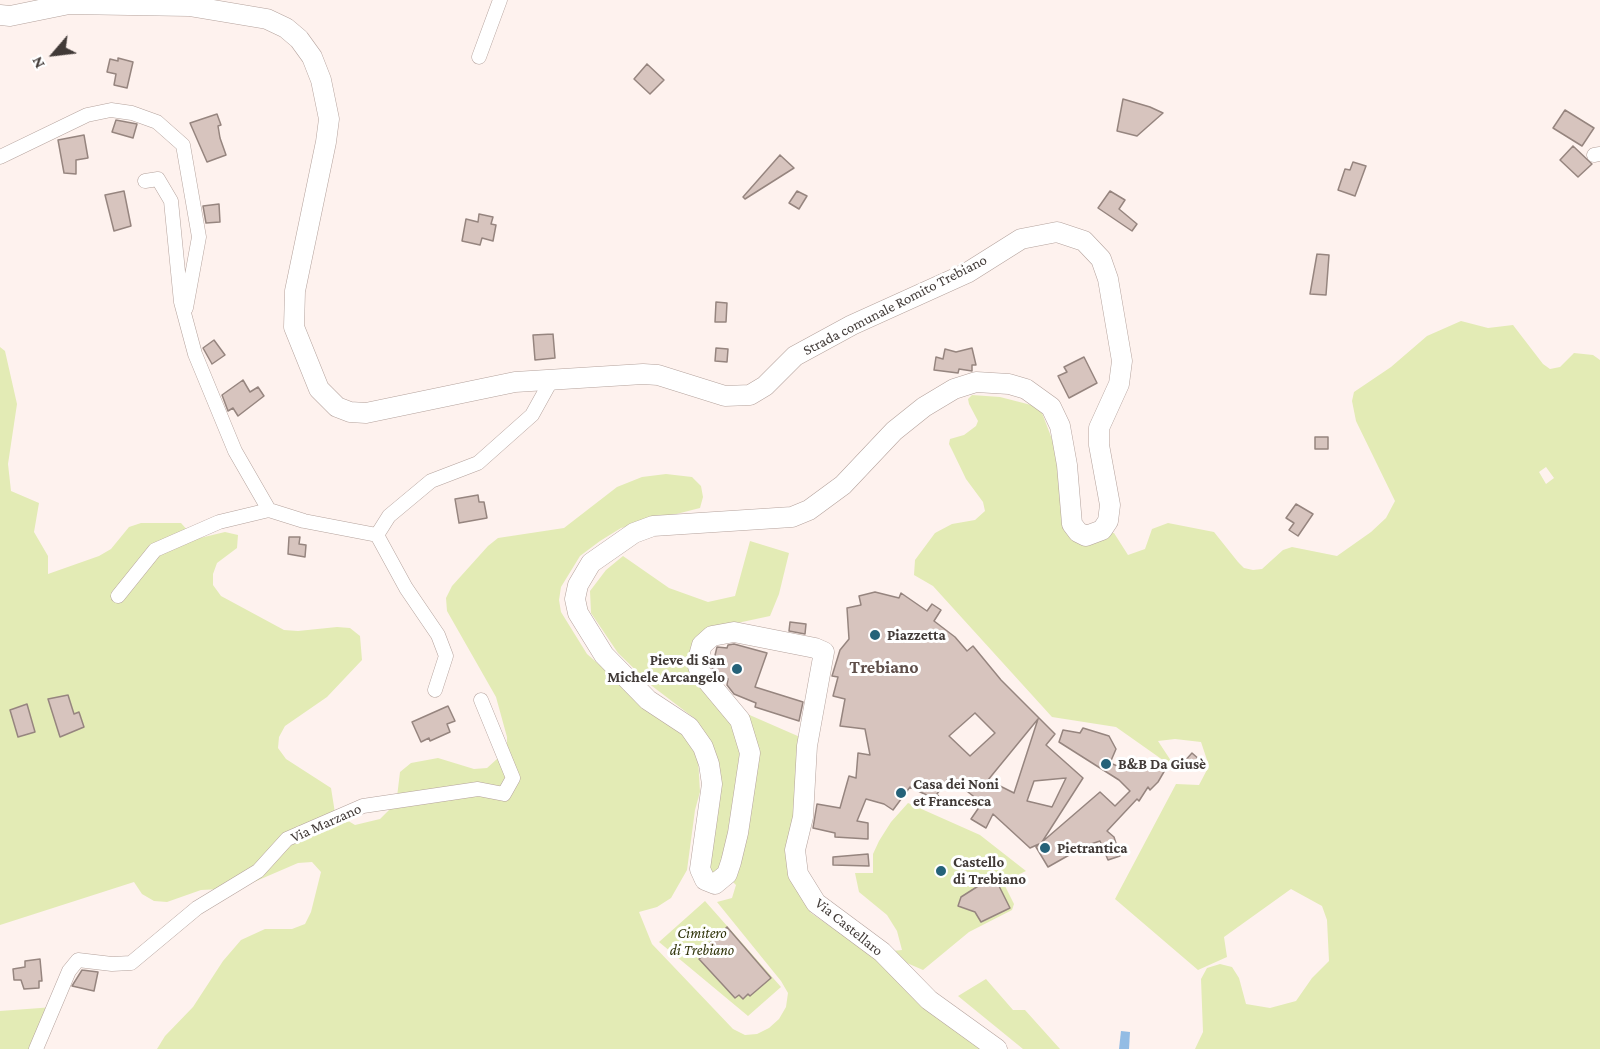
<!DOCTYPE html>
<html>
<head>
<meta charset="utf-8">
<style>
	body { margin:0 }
	#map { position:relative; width:1600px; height:1049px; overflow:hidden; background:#fef2ee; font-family:"Crimson Pro",serif }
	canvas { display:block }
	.north { position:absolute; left:24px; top:24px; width:60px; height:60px; -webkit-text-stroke:4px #fff; paint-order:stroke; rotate:242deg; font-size:16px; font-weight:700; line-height:24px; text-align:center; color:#413a37 }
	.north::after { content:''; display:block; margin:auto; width:21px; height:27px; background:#413a37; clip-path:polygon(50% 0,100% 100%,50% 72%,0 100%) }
</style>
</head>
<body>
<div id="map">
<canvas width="1600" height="1049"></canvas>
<div class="north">N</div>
</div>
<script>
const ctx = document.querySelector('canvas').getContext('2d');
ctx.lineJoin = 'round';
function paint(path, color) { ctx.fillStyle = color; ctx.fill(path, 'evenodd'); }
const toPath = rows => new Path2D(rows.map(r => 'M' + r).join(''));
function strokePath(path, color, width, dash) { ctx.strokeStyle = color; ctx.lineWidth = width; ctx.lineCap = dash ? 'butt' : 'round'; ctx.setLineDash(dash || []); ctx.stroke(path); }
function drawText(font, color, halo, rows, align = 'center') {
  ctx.font = font + ' "Crimson Pro",serif'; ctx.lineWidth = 6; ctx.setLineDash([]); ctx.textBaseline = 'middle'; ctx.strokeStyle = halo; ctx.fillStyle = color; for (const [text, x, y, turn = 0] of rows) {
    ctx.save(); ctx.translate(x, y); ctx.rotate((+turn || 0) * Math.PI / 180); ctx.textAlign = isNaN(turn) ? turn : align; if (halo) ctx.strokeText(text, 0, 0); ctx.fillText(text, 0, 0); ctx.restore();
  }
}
paint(toPath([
	[1461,321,1488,328,1513,325,1543,364,1550,369,1560,367,1574,353,1593,355,1600,360,1600,1049,1195,1049,1203,1032,1201,979,1207,968,1220,964,1232,967,1239,978,1246,1004,1270,1008,1296,1001,1312,978,1329,961,1327,920,1322,906,1291,889,1224,937,1227,957,1198,970,1115,899,1176,784,1199,785,1209,766,1201,742,1175,739,1158,741,1177,770,1116,727,1052,717,933,586,914,575,915,560,935,533,952,524,975,520,985,511,983,502,966,479,953,452,949,444,950,439,964,435,976,426,978,421,969,404,968,399,972,395,1000,397,1035,406,1042,413,1055,447,1072,533,1114,533,1128,555,1145,549,1152,529,1168,523,1214,532,1238,562,1244,568,1253,570,1262,569,1283,550,1292,547,1337,556,1371,532,1386,518,1395,501,1356,421,1352,401,1354,392,1391,367,1427,336],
	[1546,467,1554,478,1546,484,1539,472],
	[0,347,5,351,17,404,8,464,11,491,39,503,34,532,48,556,48,574,99,556,111,549,129,527,141,523,181,523,189,532,200,538,225,532,238,535,237,548,217,563,213,574,213,585,221,596,284,630,298,631,337,627,350,628,360,636,362,660,327,697,285,726,279,737,278,748,286,759,331,788,335,813,355,825,380,819,390,809,397,797,400,772,411,763,438,758,474,769,487,768,507,750,507,737,496,697,447,611,446,598,452,586,488,546,498,538,564,528,617,487,642,477,666,474,692,477,701,486,703,497,700,508,621,528,600,541,580,556,561,587,559,600,561,612,587,654,648,707,679,729,698,758,700,792,695,810,687,870,671,898,657,907,639,912,652,944,733,1029,745,1035,757,1034,769,1028,779,1019,786,1007,788,993,781,981,717,902,732,898,736,885,730,879,745,713,800,737,807,746,788,875,811,913,873,956,882,952,902,950,897,931,887,915,859,892,855,873,873,873,873,854,879,841,891,822,908,803,980,835,1026,871,1005,881,1004,884,1014,904,1012,910,969,932,923,970,884,953,992,1049,157,1049,165,1036,193,1007,223,961,241,940,265,929,292,929,305,924,311,912,321,872,312,862,298,863,240,888,201,890,167,902,154,901,142,894,134,882,0,925],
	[750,541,789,553,779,594,770,616,714,628,696,645,735,730,740,752,724,864,714,873,709,870,711,744,694,718,652,686,618,653,591,613,590,591,606,570,623,556,669,588,708,602,735,596],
	[705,901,781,987,748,1016,659,942],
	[986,979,1013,1010,1025,1010,1060,1049,1023,1049,958,996],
	[54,1007,36,1049,0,1049,0,1011]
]), '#e3ebb5');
paint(toPath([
	[1121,1031,1130,1032,1129,1049,1119,1049]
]), '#93bce4');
const building = toPath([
	[118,58,133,62,127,88,114,85,116,74,107,72,110,59,118,61,118,58],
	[647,64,664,80,650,94,634,79,647,64],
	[1123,99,1150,107,1163,113,1137,136,1117,131,1123,99],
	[1565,110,1594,128,1582,146,1553,128,1565,110],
	[217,114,221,125,218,126,220,138,226,155,207,162,190,123,217,114],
	[116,120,137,124,133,138,112,132,116,120],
	[84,135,88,158,76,160,76,174,64,173,58,140,84,135],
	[1573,146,1592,164,1578,177,1560,160,1573,146],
	[780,155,794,168,745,199,743,197,780,155],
	[1353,162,1366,166,1355,196,1338,190,1345,169,1350,170,1353,162],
	[124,191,131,226,114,231,105,195,124,191],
	[797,191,807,196,799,209,789,203,797,191],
	[1110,191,1125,200,1119,209,1137,224,1132,231,1098,208,1110,191],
	[219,204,220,222,206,223,203,206,219,204],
	[479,214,493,217,491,224,496,225,493,241,482,238,480,245,462,241,466,219,478,222,479,214],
	[1317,254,1329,255,1326,295,1310,294,1317,254],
	[716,302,727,303,726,322,715,322,716,302],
	[553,334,555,358,535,360,533,335,553,334],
	[214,340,225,355,212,364,203,348,214,340],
	[716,348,728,349,727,362,715,361,716,348],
	[972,348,976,365,972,365,972,371,959,369,958,373,934,370,936,357,943,359,945,349,956,352,972,348],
	[1084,357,1097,383,1069,398,1058,376,1067,372,1064,367,1084,357],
	[243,380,250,392,258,387,264,396,238,416,233,408,228,411,222,395,243,380],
	[1315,437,1328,437,1328,449,1315,449,1315,437],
	[478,495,479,502,484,502,487,518,459,523,455,499,478,495],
	[1296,504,1313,514,1298,536,1289,530,1294,523,1286,518,1296,504],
	[289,537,300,537,299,544,306,545,305,557,288,554,289,537],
	[875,592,899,598,901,593,927,611,932,604,941,610,934,621,955,637,967,651,973,646,1001,680,1055,734,1046,745,1083,778,1042,842,1100,792,1115,806,1130,791,1119,780,1059,742,1063,730,1080,733,1083,728,1109,736,1116,749,1110,763,1130,771,1143,763,1165,770,1158,782,1150,790,1148,787,1139,801,1137,799,1107,831,1114,837,1120,856,1108,860,1100,841,1070,851,1071,854,1048,867,1036,847,1039,844,1030,848,993,814,986,828,971,819,982,803,949,777,937,794,943,803,910,787,893,810,884,804,866,799,857,821,868,823,868,839,835,837,835,833,813,828,817,804,840,808,849,776,856,778,858,753,870,755,865,729,840,726,845,699,833,696,838,677,832,676,840,650,849,639,847,608,861,605,859,596,875,592],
	[975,713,995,733,970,756,949,736,975,713],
	[1038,719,1014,793,988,780,1038,719],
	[1066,778,1052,807,1027,801,1034,781,1066,778],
	[790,622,806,624,805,634,789,631,790,622],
	[734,644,767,653,755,687,803,702,799,721,755,707,756,703,734,694,727,685,728,679,718,675,712,668,717,647,727,648,728,645,734,644],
	[68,695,74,714,79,712,84,727,60,737,48,699,68,695],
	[27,704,35,732,18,737,10,710,27,704],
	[448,706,455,721,447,724,450,732,430,741,429,738,421,742,412,722,448,706],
	[1192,753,1201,761,1191,770,1183,763,1192,753],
	[868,854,869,866,833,865,833,857,868,854],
	[994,876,1010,908,981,922,975,912,958,906,961,897,994,876],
	[727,927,771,978,750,996,748,994,743,999,739,995,735,998,699,959,703,956,700,952,727,927],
	[40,959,42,981,39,981,39,988,24,989,21,980,14,980,13,969,25,967,25,961,40,959],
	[82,970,98,972,94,991,72,986,82,970]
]);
paint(building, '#d7c4be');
strokePath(building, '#96857f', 1.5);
const street = toPath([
	[479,57,500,0],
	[1594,155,1600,154],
	[0,157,87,115,111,110,132,113,157,122,183,145,199,237,186,308],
	[145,181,158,179,171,201,181,302,195,354,235,451,269,510,304,521,377,535],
	[118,596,155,550,219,522,269,510],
	[435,690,446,656,438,635,406,588,377,535,389,516,431,481,478,463,532,415,552,379],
	[36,1049,69,971,78,960,112,964,131,963,197,908,258,871,287,839,363,806,478,789,504,794,513,778,481,700]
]);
const secondary = toPath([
	[0,15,10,16,69,4,189,6,267,19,286,28,299,39,312,57,321,80,329,119,326,142,295,291,294,327,319,389,337,407,350,412,366,413,515,382,643,374,658,375,725,396,750,395,765,386,795,356,852,325,967,273,1021,239,1057,232,1084,241,1101,259,1108,279,1122,361,1119,384,1099,428,1099,445,1110,505,1108,521,1102,530,1086,536,1078,532,1072,524,1067,465,1060,426,1051,407,1026,389,1009,384,976,382,954,389,924,407,894,431,843,485,809,510,792,517,653,526,634,533,591,563,578,585,575,599,578,613,604,655,648,700,689,727,703,747,709,764,712,784,700,869,705,880,715,884,727,874,731,862,738,833,750,753,740,720,700,672,697,663,702,645,712,636,734,632,815,648,824,652,807,746,803,817,795,850,798,874,816,903,882,952,929,1000,997,1049]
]);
strokePath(street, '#b4a29c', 15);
strokePath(secondary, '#b4a29c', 21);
strokePath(street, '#fff', 14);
strokePath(secondary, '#fff', 20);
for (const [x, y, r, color] of [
	[875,635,6,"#256279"],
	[737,669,6,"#256279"],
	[1106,764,6,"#256279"],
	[901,793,6,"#256279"],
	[1045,848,6,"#256279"],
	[941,871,6,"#256279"]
]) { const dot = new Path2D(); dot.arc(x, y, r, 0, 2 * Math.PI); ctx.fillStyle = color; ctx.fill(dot); strokePath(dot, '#fff', 2); }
drawText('15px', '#413a37', '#fff', [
	["Strada comunale Romito Trebiano",895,305,-27],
	["Via Marzano",326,823,-24],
	["Via Castellaro",849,927,39]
]);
drawText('bold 15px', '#413a37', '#fff', [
	["Piazzetta",887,635],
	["Pieve di San",725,660,"right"],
	["Michele Arcangelo",725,677,"right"],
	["B&B Da Giusè",1118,764],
	["Casa dei Noni",913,784],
	["et Francesca",913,801],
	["Pietrantica",1057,848],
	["Castello",953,862],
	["di Trebiano",953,879]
], 'left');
drawText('italic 15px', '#30340a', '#fff', [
	["Cimitero",702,933],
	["di Trebiano",702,950]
]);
drawText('bold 18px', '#5e4e49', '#fff', [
	["Trebiano",884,667]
]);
</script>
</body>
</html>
